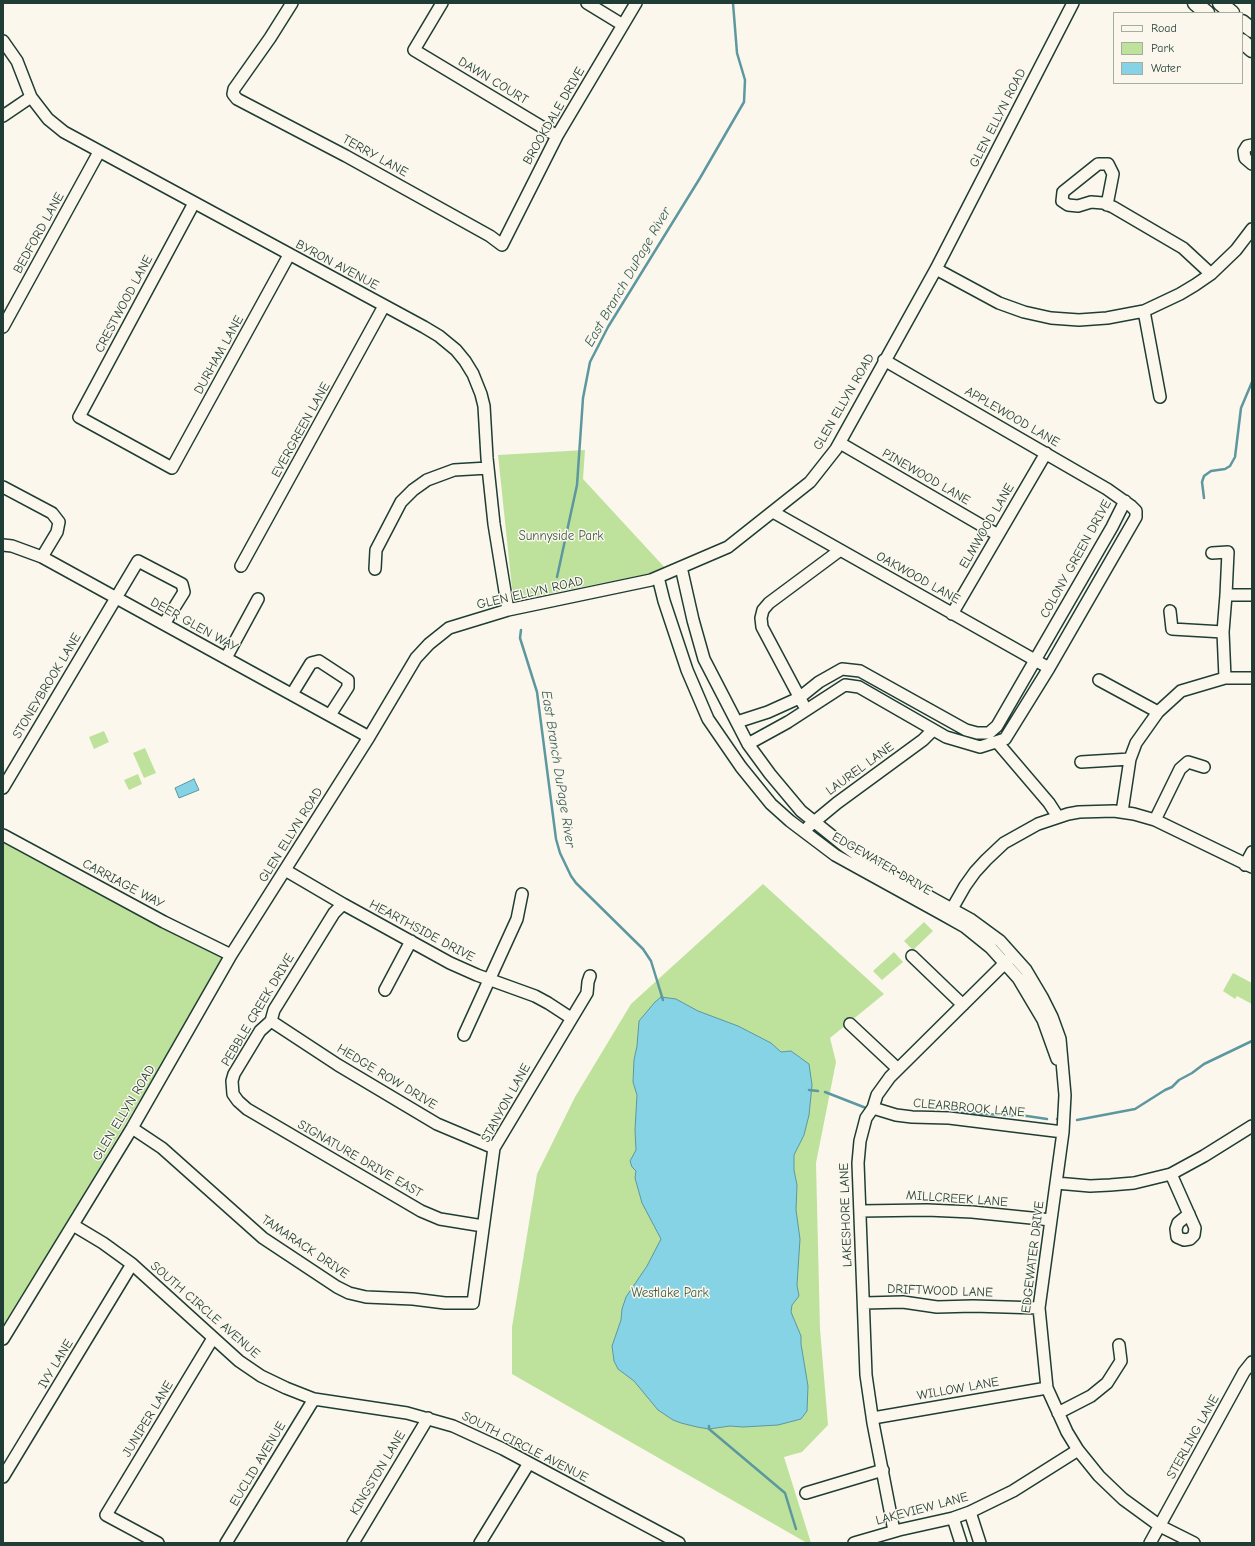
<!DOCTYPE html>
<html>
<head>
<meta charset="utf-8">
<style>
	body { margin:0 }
	#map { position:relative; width:1255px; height:1546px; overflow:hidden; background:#fbf7ec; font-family:"Comic Neue",sans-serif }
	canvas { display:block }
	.frame { position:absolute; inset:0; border:4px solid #1f3d34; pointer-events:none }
	.legend { position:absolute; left:1113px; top:12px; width:130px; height:72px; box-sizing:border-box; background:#fbf7ec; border:1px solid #a3ada2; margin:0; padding:5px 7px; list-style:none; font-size:12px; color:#1f3d34 }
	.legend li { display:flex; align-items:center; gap:8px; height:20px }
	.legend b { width:20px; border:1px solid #a3ada2 }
</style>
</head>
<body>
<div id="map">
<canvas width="1255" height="1546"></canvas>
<div class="frame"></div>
<ul class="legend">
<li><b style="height:5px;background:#fbf7ec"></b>Road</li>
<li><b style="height:11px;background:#bee29c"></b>Park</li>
<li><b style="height:11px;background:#86d3e6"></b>Water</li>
</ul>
</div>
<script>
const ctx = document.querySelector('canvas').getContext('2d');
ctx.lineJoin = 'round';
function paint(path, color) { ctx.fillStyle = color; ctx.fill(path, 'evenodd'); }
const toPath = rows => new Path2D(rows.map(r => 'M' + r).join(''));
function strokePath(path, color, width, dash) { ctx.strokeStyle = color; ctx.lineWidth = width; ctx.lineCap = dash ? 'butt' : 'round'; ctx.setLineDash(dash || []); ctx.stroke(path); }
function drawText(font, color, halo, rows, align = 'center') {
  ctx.font = font + ' "Comic Neue",sans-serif'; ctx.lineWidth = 3; ctx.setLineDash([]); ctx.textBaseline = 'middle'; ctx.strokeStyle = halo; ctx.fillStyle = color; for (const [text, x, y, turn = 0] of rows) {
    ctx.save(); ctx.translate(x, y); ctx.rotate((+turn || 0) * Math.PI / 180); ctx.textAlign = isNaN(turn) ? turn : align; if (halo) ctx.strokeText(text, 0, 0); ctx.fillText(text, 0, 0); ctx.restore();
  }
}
paint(toPath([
	[585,450,583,479,667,570,522,599,515,596,512,588,498,455],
	[104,731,109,742,94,749,89,737],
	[145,748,156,773,144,778,133,753],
	[138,774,142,784,129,790,124,780],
	[3,840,225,958,3,1328],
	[763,884,884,994,830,1038,836,1062,816,1163,820,1329,828,1425,802,1452,784,1457,811,1543,807,1543,512,1374,512,1327,537,1174,575,1097,631,1004],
	[924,922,933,931,913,950,904,941],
	[894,952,903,962,882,980,873,971],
	[1233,973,1252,983,1252,1004,1237,996,1235,999,1223,991]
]), '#bee29c');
const water = toPath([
	[194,779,199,790,179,798,175,788,194,779],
	[661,997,676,999,698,1011,738,1026,771,1043,781,1052,791,1051,809,1064,812,1085,809,1115,804,1135,794,1155,794,1170,797,1185,796,1210,800,1239,797,1285,799,1296,792,1305,791,1312,801,1336,801,1344,808,1386,807,1411,801,1419,778,1425,743,1427,730,1426,709,1429,697,1427,681,1423,673,1420,658,1410,634,1381,618,1369,614,1361,612,1346,621,1320,622,1309,626,1297,647,1266,661,1239,642,1203,635,1178,636,1171,632,1167,630,1161,636,1150,635,1130,637,1095,633,1082,634,1060,637,1046,639,1021,655,1002,661,997]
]);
paint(water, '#86d3e6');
strokePath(water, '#5d979f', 1);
strokePath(toPath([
	[1204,498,1202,482,1204,476,1211,471,1225,469,1230,466,1235,457,1241,408,1252,382],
	[557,577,577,485,583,398,590,362,608,327,700,178,744,102,745,80,737,53,733,3],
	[521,630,520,638,537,692,556,839,560,853,571,876,576,883,643,949,651,961,663,1000],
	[809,1090,818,1091],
	[825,1092,866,1108],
	[943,1112,1027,1116,1047,1119],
	[1057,1119,1058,1119],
	[1077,1120,1135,1109,1165,1090,1172,1087,1179,1080,1192,1073,1204,1064,1252,1041],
	[709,1426,709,1429,785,1493,796,1529]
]), '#5d979f', 2.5);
const minor = toPath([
	[292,3,270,38,234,89,233,94,237,99,346,156,490,236,502,245,557,136,636,3],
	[442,3,414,50,557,136],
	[587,3,623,25],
	[3,41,17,61,31,97,48,119,64,132,424,327,439,336,456,350,465,361,473,374,481,394,484,406,487,458,494,524,508,610],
	[3,116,31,97],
	[1252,145,1247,146,1244,151,1245,158,1252,164],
	[1107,205,1113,174,1108,164,1098,164,1063,192,1062,201,1068,205,1078,206,1091,202,1103,203,1113,207,1183,248,1211,274],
	[936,269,999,303,1024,312,1051,318,1079,320,1107,318,1144,311,1180,294,1195,285,1211,274,1236,250,1252,229],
	[1144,311,1160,397],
	[3,327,99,152],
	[79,417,194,203],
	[79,417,172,468],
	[840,443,998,535],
	[172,468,289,255],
	[3,487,52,513,59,522,57,532,42,557],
	[773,512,1049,668],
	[3,545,12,546,42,557,369,737],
	[1212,553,1228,552,1226,595,1223,632,1225,678],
	[241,566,384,306],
	[681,567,693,620,704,659,748,744,770,774,801,811,842,844,867,862,970,919,1000,941,1026,970,1042,997,1052,1017,1060,1039,1065,1095,1063,1132,1039,1308,1047,1388,1067,1432,1078,1450,1099,1476,1123,1499,1160,1526,1194,1543],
	[375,569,376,550,401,502,413,490,427,480,454,470,488,468],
	[658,577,664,601,687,670,708,719,741,767,771,804,790,821,835,855,942,914,965,927,991,948,1018,978,1043,1020,1057,1059],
	[1226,595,1252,595],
	[1170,611,1172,629,1223,632],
	[952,614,1046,453],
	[226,658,258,599],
	[1099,680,1158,712],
	[292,694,311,663,319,661,348,680,348,687,330,715],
	[803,704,762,627,761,618,763,610,769,603,839,551],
	[737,722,768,712,799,698,819,682,842,669,860,671,966,730,977,733,989,733,997,726,1112,527,1125,501],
	[997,742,1049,803,1058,817],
	[748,744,788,722,845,685,859,687,946,737,980,747,1005,739,1049,668,1136,517,1136,511,1131,506,1107,489,884,360],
	[1081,762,1130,759],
	[3,788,138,561,182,584,184,592,164,624],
	[1122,812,1130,759,1136,743,1158,712,1181,691,1225,678,1252,678],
	[1155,820,1180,769,1188,762,1204,767],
	[808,827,837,803,923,740,933,730],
	[3,835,164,922,231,955],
	[1245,865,1252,852],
	[285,870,343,904,450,963,477,975,535,996,548,1003,571,1018],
	[343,904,334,913,274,1010,271,1021,260,1031,234,1074,232,1081,233,1094,238,1101,247,1109,421,1211,440,1219,483,1226],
	[949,914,965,886,975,872,986,860,1004,843,1038,824,1068,814,1079,812,1114,811,1134,814,1155,820,1252,867],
	[912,956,963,1005],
	[385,990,411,941],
	[271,1021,338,1065,437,1124,494,1148],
	[850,1024,898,1069],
	[464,1035,517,919,522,894],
	[873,1108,896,1115,912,1117,949,1118,1063,1132],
	[132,1128,162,1148,263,1238,337,1287,349,1293,366,1297,413,1299,445,1303,473,1303,494,1148,587,993,588,982,590,976],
	[1171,1174,1195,1228,1194,1235,1190,1239,1184,1240,1177,1237,1176,1229,1178,1223,1189,1214],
	[1056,1183,1090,1186,1110,1185,1134,1183,1171,1174,1204,1156,1252,1126],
	[860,1211,927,1210,972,1212,1051,1220],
	[73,1225,103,1243,132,1264,239,1361,261,1376,286,1388,314,1399,407,1413,453,1426,503,1449,679,1543],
	[864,1303,903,1302,937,1307,973,1306,1039,1308],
	[3,1339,132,1128,231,955,369,737,416,658,429,644,449,628,508,610,651,580,728,547,810,482,836,449,936,269,1073,3],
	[1058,1413,1091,1396,1107,1383,1121,1361,1119,1345],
	[873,1418,1047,1388],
	[3,1477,132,1264],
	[806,1493,883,1470],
	[970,1512,980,1543],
	[953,1518,961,1543],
	[894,1531,873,1423,866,1375,858,1163,860,1141,866,1118,873,1108,877,1095,890,1077,1010,958],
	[158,1543,106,1515,213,1338],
	[226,1543,314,1399],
	[353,1543,428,1418],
	[480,1543,529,1463],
	[854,1543,899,1530,953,1518,970,1512,1013,1491,1078,1450],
	[1150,1543,1244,1372,1252,1362]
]);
const major = toPath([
	[1195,3,1207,13],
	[1220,3,1232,13],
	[1242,22,1252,30],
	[1242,41,1252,50]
]);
strokePath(minor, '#1f3d34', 14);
strokePath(major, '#1f3d34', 17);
strokePath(minor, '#fbf7ec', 11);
strokePath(major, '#fbf7ec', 14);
drawText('13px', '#1f3d34', '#fbf7ec', [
	["DAWN COURT",493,81,31],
	["BROOKDALE DRIVE",554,116,-60],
	["GLEN ELLYN ROAD",998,118,-63],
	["TERRY LANE",375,156,29],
	["BEDFORD LANE",39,233,-61],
	["BYRON AVENUE",337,265,28],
	["CRESTWOOD LANE",124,304,-62],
	["DURHAM LANE",219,355,-61],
	["GLEN ELLYN ROAD",844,402,-60],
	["APPLEWOOD LANE",1012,417,30],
	["EVERGREEN LANE",301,430,-61],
	["PINEWOOD LANE",926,477,30],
	["ELMWOOD LANE",987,526,-60],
	["COLONY GREEN DRIVE",1076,559,-61],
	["OAKWOOD LANE",918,578,29],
	["GLEN ELLYN ROAD",530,593,-13],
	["DEER GLEN WAY",194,625,29],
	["STONEYBROOK LANE",47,686,-59],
	["LAUREL LANE",860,769,-36],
	["GLEN ELLYN ROAD",291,835,-58],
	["EDGEWATER DRIVE",882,864,30],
	["CARRIAGE WAY",123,884,28],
	["HEARTHSIDE DRIVE",422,931,28],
	["PEBBLE CREEK DRIVE",258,1010,-59],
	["HEDGE ROW DRIVE",387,1077,31],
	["STANYON LANE",506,1103,-61],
	["CLEARBROOK LANE",969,1108,5],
	["GLEN ELLYN ROAD",124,1113,-59],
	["SIGNATURE DRIVE EAST",360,1159,30],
	["MILLCREEK LANE",957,1199,4],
	["LAKESHORE LANE",846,1215,-92],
	["TAMARACK DRIVE",305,1247,34],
	["EDGEWATER DRIVE",1033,1257,-83],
	["DRIFTWOOD LANE",940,1291,2],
	["SOUTH CIRCLE AVENUE",205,1310,41],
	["IVY LANE",56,1364,-59],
	["WILLOW LANE",958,1389,-10],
	["JUNIPER LANE",148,1419,-59],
	["STERLING LANE",1193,1437,-61],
	["SOUTH CIRCLE AVENUE",525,1447,27],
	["EUCLID AVENUE",258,1464,-59],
	["KINGSTON LANE",378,1473,-59],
	["LAKEVIEW LANE",922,1509,-15]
]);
drawText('13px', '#3f5e49', '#fbf7ec', [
	["Sunnyside Park",561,536],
	["Westlake Park",670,1293]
]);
drawText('italic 14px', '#345b58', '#fbf7ec', [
	["East Branch DuPage River",628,277,-60],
	["East Branch DuPage River",558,769,81]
]);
</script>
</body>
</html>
